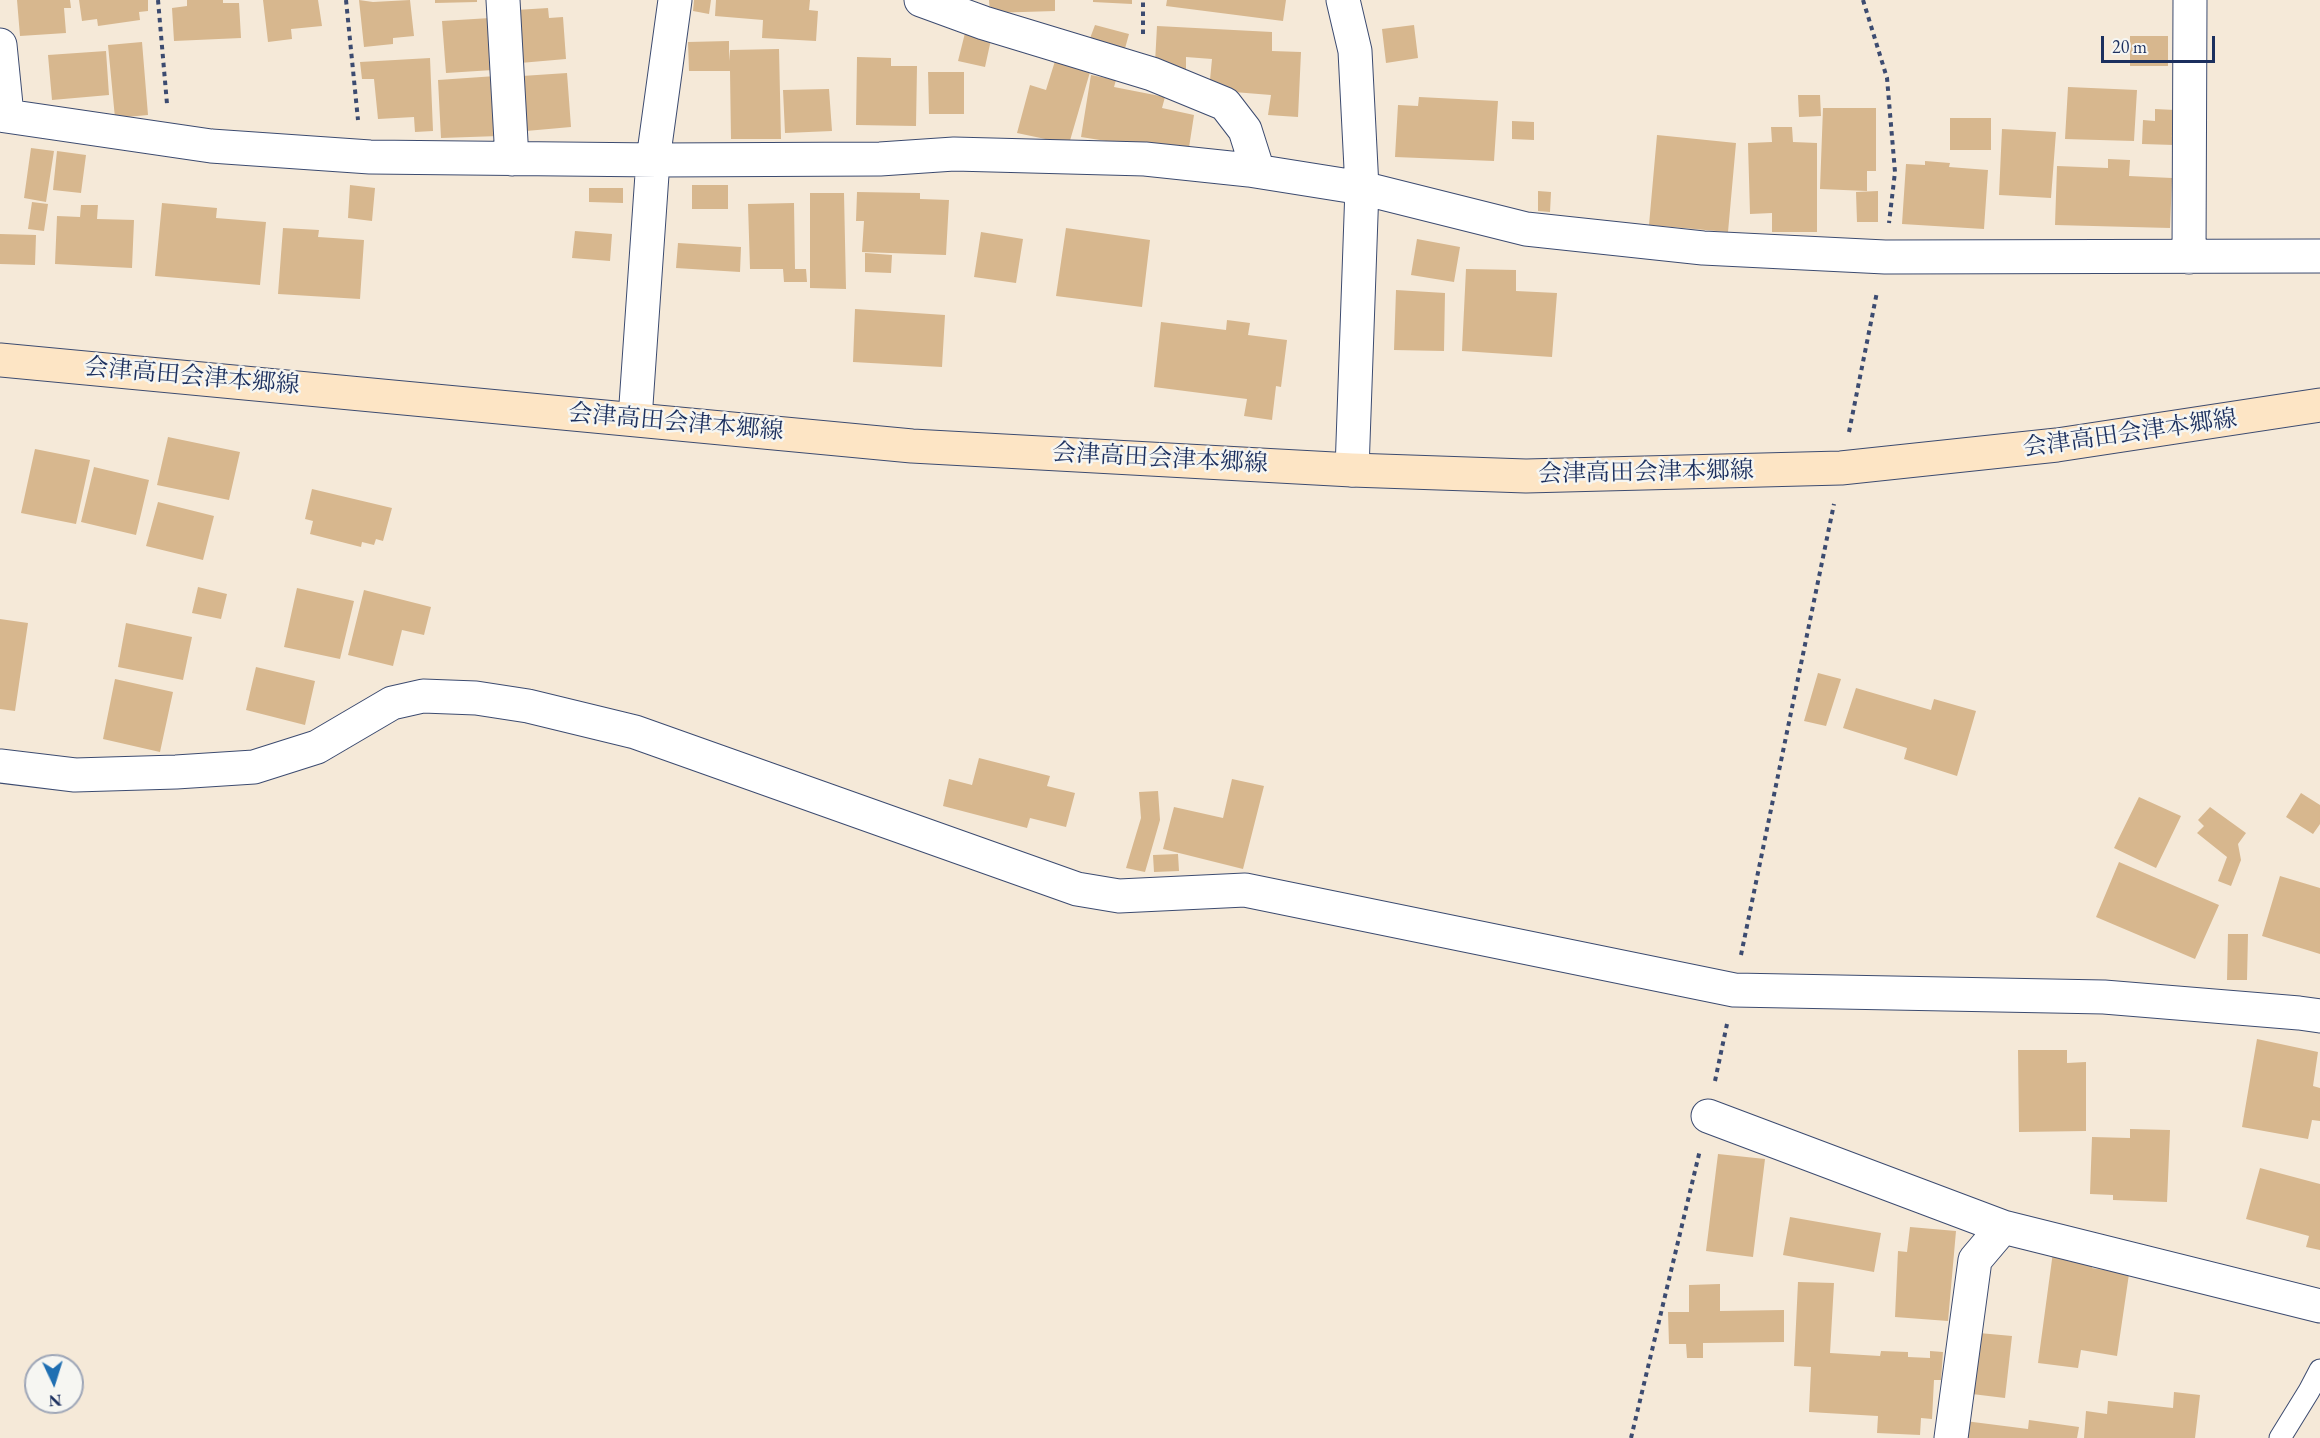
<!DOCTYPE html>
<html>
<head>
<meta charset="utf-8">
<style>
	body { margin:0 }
	#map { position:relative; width:2320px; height:1438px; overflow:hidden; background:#f5e9d8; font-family:"EB Garamond",serif }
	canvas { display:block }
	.north { position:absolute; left:24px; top:1354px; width:60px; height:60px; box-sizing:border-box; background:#f6f6f2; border:2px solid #9ea6b7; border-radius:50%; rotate:176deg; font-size:16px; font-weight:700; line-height:24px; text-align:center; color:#1b2f5e }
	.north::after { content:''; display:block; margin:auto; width:21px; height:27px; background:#1f6fb2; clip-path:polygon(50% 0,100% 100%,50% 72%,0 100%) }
	.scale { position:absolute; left:2101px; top:36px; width:114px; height:27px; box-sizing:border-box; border:3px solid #1b2f5e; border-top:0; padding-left:8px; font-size:18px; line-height:21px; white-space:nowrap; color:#1b2f5e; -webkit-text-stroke:4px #f6f6f2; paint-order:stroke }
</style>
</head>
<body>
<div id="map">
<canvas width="2320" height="1438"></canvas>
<div class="north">N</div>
<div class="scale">20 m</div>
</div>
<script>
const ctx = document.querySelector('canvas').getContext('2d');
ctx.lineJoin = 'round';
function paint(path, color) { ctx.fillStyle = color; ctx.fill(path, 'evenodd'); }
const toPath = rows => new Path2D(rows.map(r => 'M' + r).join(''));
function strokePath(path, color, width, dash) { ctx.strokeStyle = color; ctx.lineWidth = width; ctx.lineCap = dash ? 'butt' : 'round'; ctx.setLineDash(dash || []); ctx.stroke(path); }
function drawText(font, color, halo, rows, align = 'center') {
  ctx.font = font + ' "EB Garamond","Noto Serif JP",serif'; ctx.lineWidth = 5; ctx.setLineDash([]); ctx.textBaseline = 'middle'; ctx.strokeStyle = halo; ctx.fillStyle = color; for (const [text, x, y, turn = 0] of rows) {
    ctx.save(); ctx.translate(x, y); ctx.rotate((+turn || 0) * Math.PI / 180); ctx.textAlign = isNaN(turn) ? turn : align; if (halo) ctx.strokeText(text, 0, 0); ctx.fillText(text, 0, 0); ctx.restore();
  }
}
paint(toPath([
	[17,0,70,0,71,8,64,8,66,33,20,36],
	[79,0,148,0,148,11,139,12,140,20,98,26,97,19,82,21],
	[187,0,223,0,223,3,239,3,241,38,174,41,172,8,187,6],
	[263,0,318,0,322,26,291,29,292,39,268,42],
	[359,0,373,2,410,0,414,36,393,38,393,44,364,47],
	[435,0,477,0,477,2,435,3],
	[694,0,711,0,709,14,693,11],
	[716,0,810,0,809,10,818,11,816,41,762,38,763,20,715,16],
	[989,0,1055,0,1055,11,990,13],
	[1093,0,1132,0,1132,4,1093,2],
	[1167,0,1286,0,1283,21,1166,6],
	[548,8,549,18,563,17,566,59,520,63,516,10],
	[490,18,493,70,446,73,442,21],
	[1095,25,1129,34,1124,52,1089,41],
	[1414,25,1418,58,1386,63,1382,29],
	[1157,26,1272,32,1272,51,1301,52,1298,117,1268,115,1271,95,1209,90,1212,59,1186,57,1186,72,1155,63],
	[966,29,992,35,985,67,958,61],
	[2130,36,2168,36,2168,66,2130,66],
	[729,41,729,61,730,50,779,49,781,139,731,139,730,71,689,71,688,42],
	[142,42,148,115,115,118,108,45],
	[106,51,109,95,52,100,48,55],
	[857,57,891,58,891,66,917,66,916,126,856,125],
	[430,58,433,131,415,132,414,117,378,119,374,79,362,79,360,62],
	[1055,61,1090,72,1069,144,1017,133,1030,85,1046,90],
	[928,72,964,72,964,114,929,114],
	[567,73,571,127,526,131,522,76],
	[1091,75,1116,80,1114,87,1165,97,1162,108,1194,115,1188,154,1081,137],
	[496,76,499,136,441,138,438,80],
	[2068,87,2137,90,2134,141,2065,139],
	[829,89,832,131,785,133,783,90],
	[1798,95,1820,95,1821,116,1799,117],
	[1419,97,1498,101,1494,161,1395,157,1398,105,1418,106],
	[1823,108,1876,108,1876,171,1867,171,1867,191,1820,189],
	[2155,109,2175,110,2174,145,2142,144,2143,120,2155,121],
	[1950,118,1991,118,1991,150,1950,150],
	[1512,121,1534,122,1534,140,1512,139],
	[1771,127,1792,127,1793,142,1817,143,1817,232,1772,232,1772,213,1750,214,1748,143,1772,142],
	[2002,129,2056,132,2051,198,1999,195],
	[1657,135,1736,143,1728,232,1649,225],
	[31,148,54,151,46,202,24,198],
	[57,151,86,155,81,193,53,190],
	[2108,159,2130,160,2129,176,2172,178,2170,228,2055,225,2057,166,2108,168],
	[1925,161,1950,163,1949,167,1988,170,1984,229,1902,224,1906,164,1925,165],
	[350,185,375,188,372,221,348,218],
	[692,185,728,185,728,209,692,209],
	[589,188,623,188,623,203,589,202],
	[1538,191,1551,192,1550,212,1538,211],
	[1878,191,1878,222,1857,222,1856,192],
	[857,192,920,193,920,199,949,200,946,255,862,252,864,221,856,221],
	[810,193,844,193,846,289,810,288],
	[32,202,48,204,44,231,28,229],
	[162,203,217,208,216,218,266,222,260,285,155,276],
	[794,203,795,269,806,269,807,282,784,282,783,269,750,269,748,204],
	[81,205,98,205,97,219,134,220,132,268,55,264,57,216,80,217],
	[283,228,319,230,318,237,364,240,360,299,278,294],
	[1066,228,1150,240,1142,307,1056,296],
	[575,231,612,234,610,261,572,258],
	[981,232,1023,239,1016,283,974,277],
	[0,234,36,235,35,265,0,264],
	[1417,239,1460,247,1454,282,1411,275],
	[678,243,741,247,740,272,676,268],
	[865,253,892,255,891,273,865,272],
	[1466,269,1516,270,1516,291,1557,293,1552,357,1462,351],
	[1396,290,1445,293,1444,351,1394,350],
	[855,309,945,315,942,367,853,362],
	[1227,320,1250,323,1248,335,1287,340,1281,387,1276,386,1272,420,1244,416,1247,399,1154,387,1161,322,1226,330],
	[168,437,240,452,229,500,157,485],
	[35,449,90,460,76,524,21,513],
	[94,467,149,480,136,535,81,522],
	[312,489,392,508,383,541,376,539,374,545,362,542,361,547,310,534,313,521,305,519],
	[158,502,214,516,203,560,146,546],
	[198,587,227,594,221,619,192,613],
	[297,588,354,601,340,659,284,647],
	[364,590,431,607,424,635,402,630,393,666,348,655],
	[0,619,28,623,15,711,0,709],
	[126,623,192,637,183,680,118,667],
	[256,667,315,681,305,725,246,710],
	[1818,673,1841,679,1826,726,1804,721],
	[115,679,173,692,160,752,103,739],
	[1856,688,1931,710,1934,699,1976,711,1957,776,1904,759,1907,748,1843,728],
	[979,758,1050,776,1047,786,1075,793,1066,827,1030,818,1027,828,943,806,949,779,972,785],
	[1232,779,1264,786,1243,869,1163,849,1174,807,1223,818],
	[1158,791,1160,820,1145,872,1126,868,1141,818,1139,792],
	[2301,793,2320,805,2320,824,2313,834,2286,817],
	[2139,797,2181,816,2156,868,2114,848],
	[2210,807,2246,833,2238,844,2241,860,2231,886,2218,881,2227,857,2197,833,2204,826,2198,820],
	[1178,854,1179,871,1154,872,1153,855],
	[2119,862,2219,905,2195,959,2096,917],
	[2280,876,2320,888,2320,954,2262,936],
	[2228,934,2248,934,2247,980,2227,980],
	[2257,1039,2318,1052,2313,1086,2320,1088,2320,1121,2312,1120,2308,1139,2242,1127],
	[2018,1050,2067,1050,2067,1063,2086,1062,2086,1131,2019,1132],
	[2130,1129,2170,1130,2167,1202,2113,1200,2113,1195,2090,1194,2092,1137,2130,1138],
	[1718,1154,1765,1159,1753,1257,1706,1251],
	[2260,1168,2320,1184,2320,1250,2306,1247,2309,1236,2246,1219],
	[1790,1217,1881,1233,1874,1272,1783,1255],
	[1910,1227,1956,1231,1948,1321,1895,1317,1898,1251,1907,1252],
	[2053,1252,2094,1257,2092,1268,2129,1274,2117,1356,2081,1350,2078,1368,2038,1363],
	[1798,1282,1834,1283,1830,1353,1880,1356,1881,1351,1908,1352,1908,1357,1930,1358,1930,1351,1943,1352,1941,1380,1934,1380,1932,1419,1921,1418,1920,1435,1877,1433,1878,1416,1809,1412,1811,1367,1794,1366],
	[1720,1284,1720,1311,1784,1310,1784,1342,1703,1343,1703,1358,1687,1358,1686,1344,1669,1344,1668,1312,1689,1312,1689,1285],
	[1979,1333,2012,1336,2005,1398,1972,1394],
	[2174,1392,2200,1395,2195,1438,2084,1438,2086,1411,2107,1414,2108,1401,2173,1408],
	[2029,1420,2079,1427,2077,1438,1963,1438,1965,1421,2028,1429]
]), '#d7b78e');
const lane = toPath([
	[2280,1438,2309,1391,2320,1370]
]);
const street = toPath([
	[503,0,512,159],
	[921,0,984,23,1152,74,1225,104,1245,130,1258,171],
	[1343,0,1355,51,1362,188,1352,470],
	[0,45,7,115],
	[0,115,211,146,370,157,658,160,880,159,954,154,1145,159,1249,170,1362,188,1526,229,1703,248,1885,257,2320,256],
	[2189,257,2190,0],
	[635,419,653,160,675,0],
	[0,766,75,775,176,772,254,767,317,747,392,703,423,696,476,698,528,706,635,732,1077,889,1119,896,1245,890,1734,990,2104,997,2299,1013,2320,1016],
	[1708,1116,2003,1227,2320,1306],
	[1951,1438,1975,1260,2003,1227]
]);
const secondary = toPath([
	[0,360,912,446,1352,470,1526,476,1841,468,2057,445,2320,405]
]);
strokePath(lane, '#3c4b70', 23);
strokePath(street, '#3c4b70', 35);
strokePath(secondary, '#3c4b70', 35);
strokePath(toPath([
	[158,0,167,104],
	[346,0,358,120],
	[1863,0,1887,78,1895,172,1889,223],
	[1143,34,1143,0],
	[1849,432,1877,292],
	[1741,955,1834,504],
	[1715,1081,1727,1024],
	[1631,1438,1700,1150]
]), '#3c4b70', 4, [4.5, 4.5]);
strokePath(lane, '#fff', 21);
strokePath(street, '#fff', 33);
strokePath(secondary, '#fde5c5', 33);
drawText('24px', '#1b2f5e', '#f6f6f2', [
	["会津高田会津本郷線",192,377,5],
	["会津高田会津本郷線",676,423,5],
	["会津高田会津本郷線",2130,434,-8],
	["会津高田会津本郷線",1160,459,3],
	["会津高田会津本郷線",1646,473,-1]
]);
</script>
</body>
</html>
